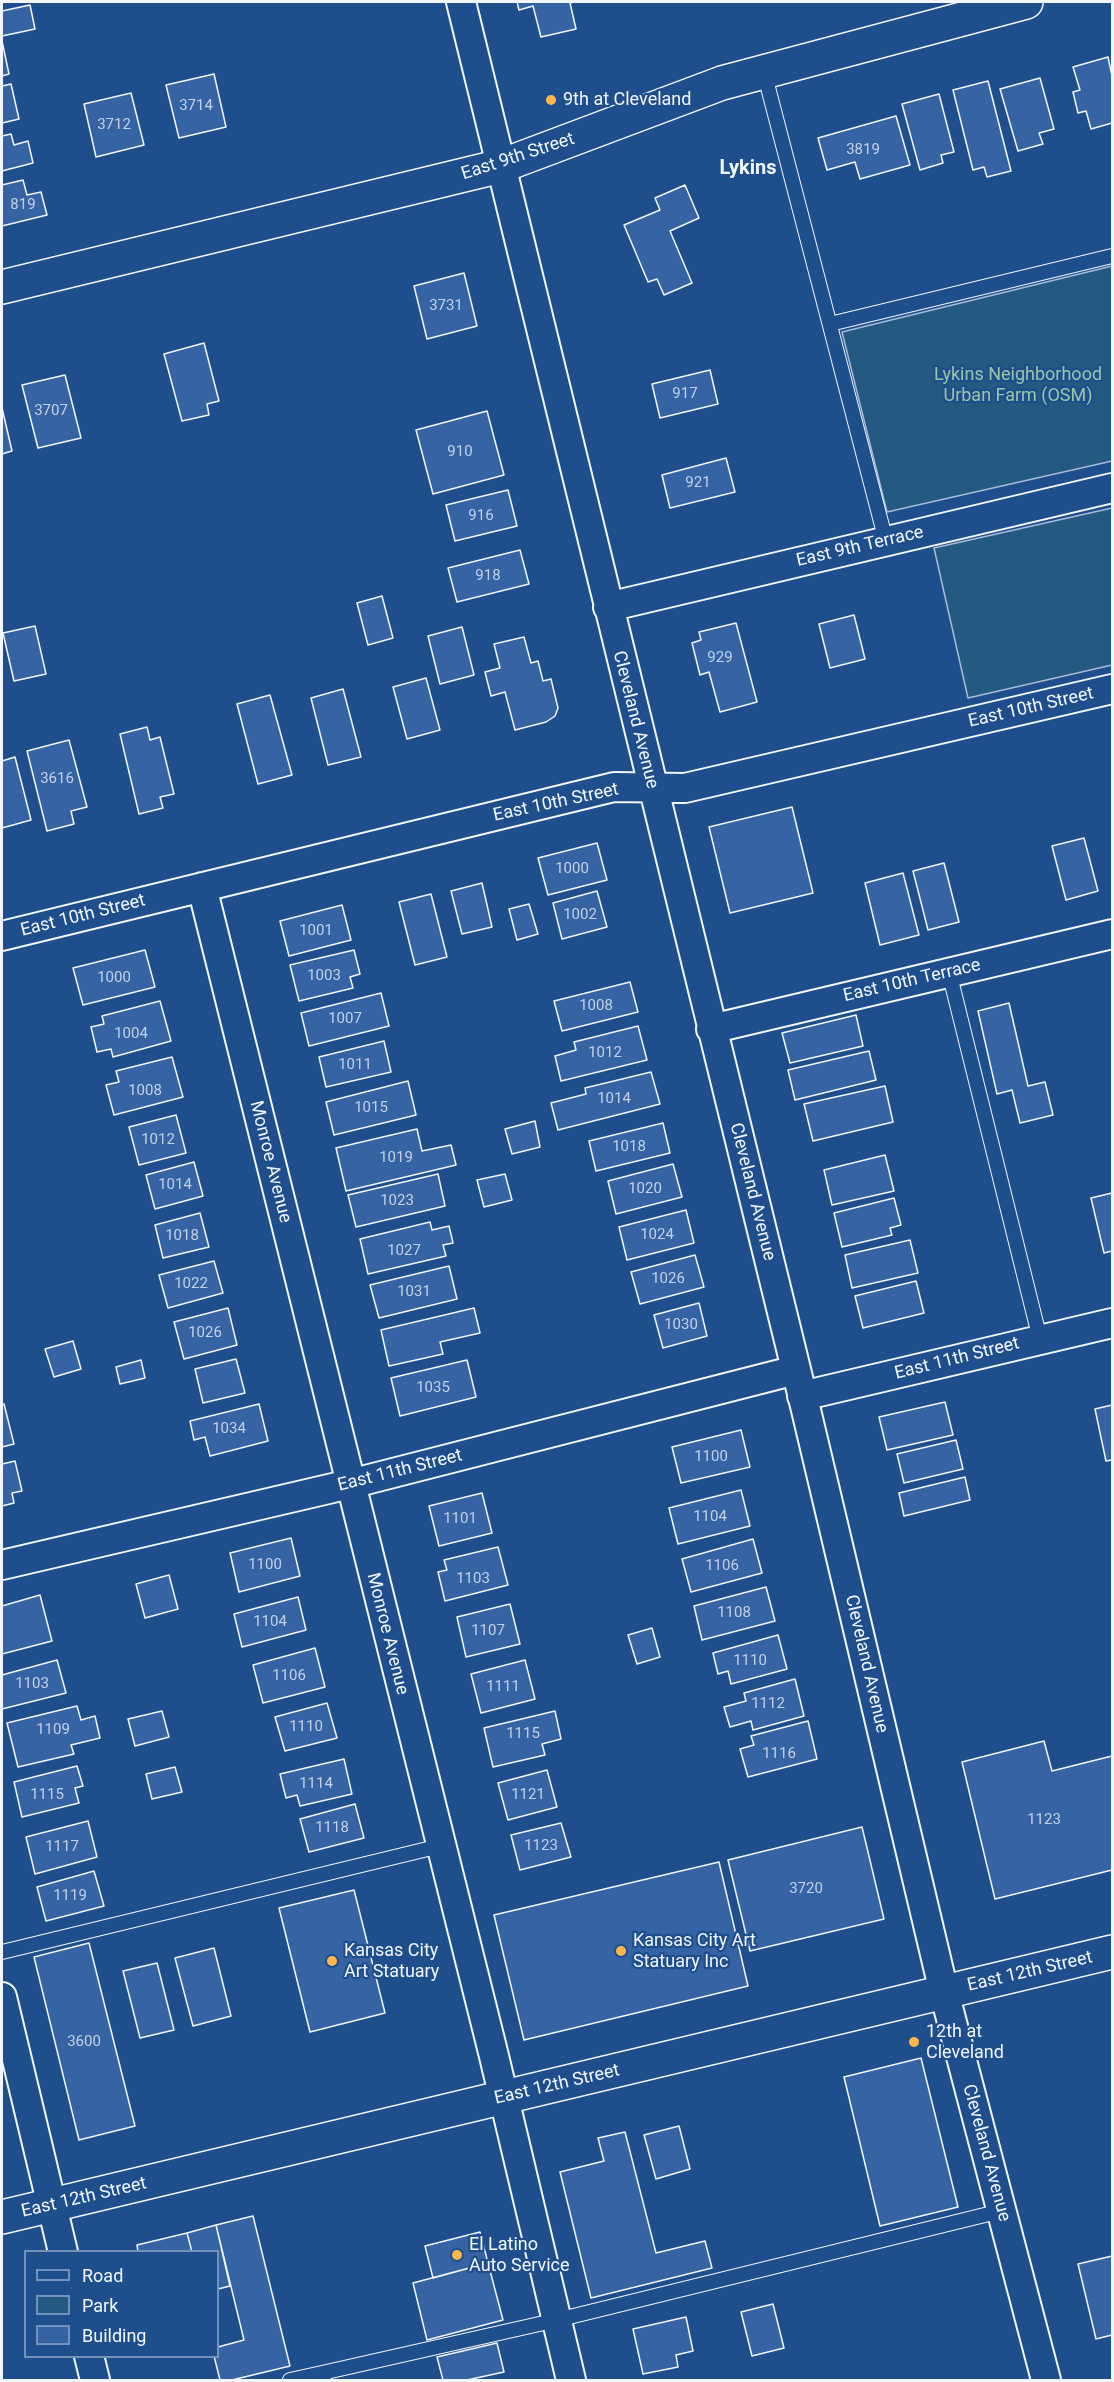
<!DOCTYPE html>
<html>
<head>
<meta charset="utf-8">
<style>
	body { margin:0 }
	#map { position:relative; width:1114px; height:2382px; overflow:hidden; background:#1f4e8c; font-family:Roboto,sans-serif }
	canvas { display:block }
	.frame { position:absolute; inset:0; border:3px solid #f2f6ff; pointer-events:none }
	.legend { position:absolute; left:24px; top:2250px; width:195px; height:108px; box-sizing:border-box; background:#1f4e8c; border:2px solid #7391ba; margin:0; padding:8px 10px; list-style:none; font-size:18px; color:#f2f6ff }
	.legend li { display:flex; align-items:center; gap:12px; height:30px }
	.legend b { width:30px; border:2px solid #7391ba }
</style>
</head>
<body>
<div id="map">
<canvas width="1114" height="2382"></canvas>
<div class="frame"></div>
<ul class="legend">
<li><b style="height:8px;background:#1f4e8c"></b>Road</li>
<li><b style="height:16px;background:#245a82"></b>Park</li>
<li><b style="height:16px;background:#3563a3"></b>Building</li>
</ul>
</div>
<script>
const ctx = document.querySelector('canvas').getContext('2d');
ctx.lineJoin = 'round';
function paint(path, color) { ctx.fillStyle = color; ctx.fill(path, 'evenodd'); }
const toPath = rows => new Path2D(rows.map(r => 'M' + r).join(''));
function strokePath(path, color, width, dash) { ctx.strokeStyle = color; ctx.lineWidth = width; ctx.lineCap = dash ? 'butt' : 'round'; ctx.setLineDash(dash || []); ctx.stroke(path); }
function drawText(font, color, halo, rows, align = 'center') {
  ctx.font = font + ' Roboto,sans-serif'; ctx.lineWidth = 4.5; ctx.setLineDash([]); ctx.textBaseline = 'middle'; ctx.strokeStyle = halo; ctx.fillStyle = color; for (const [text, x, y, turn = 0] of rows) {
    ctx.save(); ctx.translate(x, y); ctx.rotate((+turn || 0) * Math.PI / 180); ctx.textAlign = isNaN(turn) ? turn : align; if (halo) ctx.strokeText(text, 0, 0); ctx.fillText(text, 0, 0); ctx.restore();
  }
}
const green = toPath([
	[1112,266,1112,461,887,512,842,332,1112,266],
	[1112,508,1112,665,968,698,934,548,1112,508]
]);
paint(green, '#245a82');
strokePath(green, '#a8bbd7', 1.5);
const building = toPath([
	[517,2,574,2,570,3,576,29,541,37,533,6,519,10,517,2],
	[30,5,35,29,2,36,2,11,30,5],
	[2,41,9,74,2,76,2,41],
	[1108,57,1112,76,1112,123,1091,129,1086,111,1078,113,1073,92,1080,90,1073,67,1108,57],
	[214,74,226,127,179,138,166,85,214,74],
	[1040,78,1054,129,1039,133,1043,144,1018,151,1000,89,1040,78],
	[988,81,1011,171,987,177,984,167,973,170,953,90,988,81],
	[11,84,19,119,2,123,2,86,11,84],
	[131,93,144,145,96,157,84,104,131,93],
	[939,94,954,152,941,155,943,163,920,170,902,104,939,94],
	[896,116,910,165,860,179,855,162,827,170,818,138,896,116],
	[11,134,14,145,28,141,33,163,2,171,2,136,11,134],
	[23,180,27,195,41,192,47,215,2,226,2,185,23,180],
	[685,185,699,218,670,231,692,283,664,295,657,279,648,282,624,225,660,210,655,198,685,185],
	[464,273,477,326,427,339,414,286,464,273],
	[204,343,219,401,207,404,209,415,182,421,164,354,204,343],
	[710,370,718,404,660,418,652,384,710,370],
	[65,375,81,438,38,448,22,385,65,375],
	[2,408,12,451,2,454,2,408],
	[487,411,504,475,433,494,416,430,487,411],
	[726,458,735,492,670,508,662,475,726,458],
	[508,490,517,526,455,541,446,505,508,490],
	[520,550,529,584,457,602,448,568,520,550],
	[382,596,393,638,368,645,357,603,382,596],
	[854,615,865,659,830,668,819,624,854,615],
	[736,623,757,702,720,712,709,672,700,675,692,643,701,640,699,632,736,623],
	[35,626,46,674,14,681,3,633,35,626],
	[462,627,474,675,440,684,428,636,462,627],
	[524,637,531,663,538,661,543,681,551,679,558,708,555,716,546,722,515,730,505,692,491,696,485,672,500,668,494,644,524,637],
	[426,678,440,730,407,739,393,687,426,678],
	[343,689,361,757,328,765,311,698,343,689],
	[270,695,292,775,258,784,237,704,270,695],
	[147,727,150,740,160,737,174,794,160,797,163,808,139,814,120,734,147,727],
	[69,740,87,807,71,811,74,824,47,831,27,751,69,740],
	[15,757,31,820,2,828,2,761,15,757],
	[792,807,813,893,730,913,709,827,792,807],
	[1084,838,1098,891,1066,900,1052,846,1084,838],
	[597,843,607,880,548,895,538,858,597,843],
	[944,863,959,922,928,930,913,871,944,863],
	[903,873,919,935,880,945,865,883,903,873],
	[482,883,492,927,462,934,451,891,482,883],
	[597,891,607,927,562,939,553,903,597,891],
	[431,894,447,957,415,965,399,902,431,894],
	[529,904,538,934,517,940,509,909,529,904],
	[342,905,351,940,289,956,280,921,342,905],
	[145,950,155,987,83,1005,73,968,145,950],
	[354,950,360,974,350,977,353,988,299,1001,290,965,354,950],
	[630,982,638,1012,562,1031,554,1001,630,982],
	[381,993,389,1026,309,1046,301,1013,381,993],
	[160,1001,171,1041,113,1057,111,1049,97,1052,91,1027,104,1024,102,1016,160,1001],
	[1009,1003,1028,1086,1045,1082,1053,1115,1020,1123,1012,1090,997,1094,978,1011,1009,1003],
	[856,1015,863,1046,790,1063,782,1033,856,1015],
	[638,1026,647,1060,561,1081,555,1056,576,1050,574,1042,638,1026],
	[384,1041,391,1072,326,1087,319,1057,384,1041],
	[869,1051,876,1080,795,1100,788,1070,869,1051],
	[172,1057,183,1097,114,1115,106,1085,119,1082,116,1071,172,1057],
	[651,1072,660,1104,558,1130,551,1103,586,1094,585,1088,651,1072],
	[408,1081,416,1115,334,1135,326,1102,408,1081],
	[885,1086,893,1122,813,1141,804,1104,885,1086],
	[176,1115,186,1153,139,1165,129,1127,176,1115],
	[535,1121,540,1147,512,1154,505,1129,535,1121],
	[663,1123,670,1153,596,1171,589,1141,663,1123],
	[417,1129,422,1151,451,1145,456,1165,346,1191,336,1148,417,1129],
	[885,1155,894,1191,832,1205,824,1170,885,1155],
	[194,1162,203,1196,155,1209,146,1175,194,1162],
	[673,1164,682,1197,616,1214,608,1181,673,1164],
	[438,1174,445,1206,356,1227,348,1195,438,1174],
	[505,1174,512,1200,484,1207,477,1180,505,1174],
	[1112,1193,1112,1251,1104,1253,1091,1198,1112,1193],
	[894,1198,901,1225,890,1228,892,1235,842,1247,834,1213,894,1198],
	[686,1210,694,1243,627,1260,619,1227,686,1210],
	[200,1213,209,1247,163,1258,155,1225,200,1213],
	[430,1222,432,1230,449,1226,453,1243,443,1245,446,1256,368,1274,360,1239,430,1222],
	[910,1240,918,1273,852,1288,845,1255,910,1240],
	[695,1255,704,1287,640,1304,631,1272,695,1255],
	[214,1261,223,1293,168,1308,159,1275,214,1261],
	[449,1266,457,1299,379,1318,370,1285,449,1266],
	[916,1281,924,1313,863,1328,855,1296,916,1281],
	[699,1303,707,1336,663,1348,654,1315,699,1303],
	[228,1308,237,1345,184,1359,174,1322,228,1308],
	[474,1308,480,1333,440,1342,443,1354,389,1366,381,1330,474,1308],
	[73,1341,81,1369,54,1377,45,1349,73,1341],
	[236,1359,245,1393,203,1403,195,1369,236,1359],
	[141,1360,145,1378,120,1384,116,1367,141,1360],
	[467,1360,476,1397,400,1416,391,1378,467,1360],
	[945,1402,953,1435,887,1450,879,1417,945,1402],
	[4,1404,14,1444,2,1447,2,1405,4,1404],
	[259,1404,268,1441,210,1456,205,1437,194,1440,190,1421,259,1404],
	[1112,1405,1112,1460,1106,1461,1095,1409,1112,1405],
	[741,1430,750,1467,681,1483,672,1447,741,1430],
	[956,1440,963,1469,904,1483,897,1454,956,1440],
	[15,1461,22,1491,12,1493,14,1503,2,1506,2,1464,15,1461],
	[965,1477,970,1500,904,1516,899,1493,965,1477],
	[741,1490,750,1526,678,1544,669,1508,741,1490],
	[482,1493,492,1533,439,1546,429,1506,482,1493],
	[291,1538,300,1576,239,1592,230,1553,291,1538],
	[753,1539,762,1573,691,1592,682,1559,753,1539],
	[498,1547,508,1585,445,1601,438,1572,447,1570,444,1560,498,1547],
	[169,1575,178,1609,145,1618,136,1584,169,1575],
	[766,1587,775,1621,702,1640,694,1606,766,1587],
	[40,1595,52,1641,2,1654,2,1606,40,1595],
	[298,1597,306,1630,242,1647,234,1614,298,1597],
	[510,1604,520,1644,466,1657,457,1617,510,1604],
	[652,1628,660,1657,637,1664,628,1635,652,1628],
	[778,1635,787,1669,731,1684,728,1671,718,1674,713,1653,778,1635],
	[315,1648,325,1687,263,1703,253,1665,315,1648],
	[57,1660,66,1693,2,1709,2,1675,57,1660],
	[525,1660,535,1699,481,1713,471,1674,525,1660],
	[795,1679,804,1716,753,1730,751,1721,730,1727,724,1707,746,1701,744,1693,795,1679],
	[327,1703,337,1738,285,1751,275,1717,327,1703],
	[77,1706,81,1720,95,1716,100,1738,71,1745,74,1754,18,1767,7,1723,77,1706],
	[162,1711,169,1737,135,1746,128,1719,162,1711],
	[555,1711,561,1739,542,1744,545,1755,493,1767,484,1728,555,1711],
	[808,1721,817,1759,748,1777,740,1749,754,1745,751,1736,808,1721],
	[1044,1741,1052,1771,1112,1756,1112,1870,995,1899,962,1762,1044,1741],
	[344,1759,352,1794,300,1806,297,1795,286,1798,280,1774,344,1759],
	[77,1766,83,1786,75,1788,79,1803,22,1817,14,1782,77,1766],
	[175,1767,182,1792,152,1799,146,1774,175,1767],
	[547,1770,557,1807,508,1820,498,1783,547,1770],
	[355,1804,364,1838,309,1852,300,1819,355,1804],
	[88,1821,97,1857,35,1874,26,1837,88,1821],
	[561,1823,571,1857,520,1870,511,1835,561,1823],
	[862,1827,884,1919,750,1951,728,1860,862,1827],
	[719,1862,748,1986,524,2040,494,1915,719,1862],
	[94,1871,104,1906,46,1921,37,1887,94,1871],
	[354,1890,385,2013,310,2032,279,1908,354,1890],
	[89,1943,135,2126,79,2140,34,1957,89,1943],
	[214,1948,231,2016,193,2026,175,1958,214,1948],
	[157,1963,174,2030,140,2038,123,1971,157,1963],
	[921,2058,958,2207,880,2226,844,2077,921,2058],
	[679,2126,690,2169,656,2179,644,2135,679,2126],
	[625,2132,656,2253,705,2241,712,2268,591,2298,560,2172,604,2161,598,2138,625,2132],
	[253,2216,290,2366,232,2380,220,2380,214,2356,218,2356,218,2347,244,2340,216,2225,253,2216],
	[216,2225,230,2286,218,2289,218,2252,192,2252,187,2233,216,2225],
	[480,2232,488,2263,433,2278,425,2246,480,2232],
	[187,2233,192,2252,138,2252,137,2245,187,2233],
	[1112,2256,1112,2335,1096,2339,1078,2264,1112,2256],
	[488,2263,503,2320,427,2340,413,2283,488,2263],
	[773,2304,784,2348,752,2356,741,2312,773,2304],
	[686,2317,693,2351,676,2355,678,2367,643,2374,633,2329,686,2317],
	[497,2343,504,2372,467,2380,443,2380,437,2357,497,2343]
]);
paint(building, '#3563a3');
strokePath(building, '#f2f6ff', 1.5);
const lane = toPath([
	[764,72,886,541],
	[830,324,1112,256],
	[949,972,1040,1339],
	[2,1952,440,1846],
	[290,2380,322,2373],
	[324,2380,322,2373,557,2320,1001,2211]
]);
const street = toPath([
	[461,2,806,1410,944,1992,1046,2380],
	[608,607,1112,488],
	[202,887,493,2052,571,2380],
	[2,936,614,787,685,788,1112,689],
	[711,1029,1112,934],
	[802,1396,1112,1323],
	[2,1565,350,1484,796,1370],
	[2,1997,63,2252],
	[89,2356,95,2380]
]);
const secondary = toPath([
	[2,287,501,166,722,83,1026,2],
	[2,2217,1112,1952]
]);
strokePath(lane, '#f2f6ff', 16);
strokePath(street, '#f2f6ff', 32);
strokePath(secondary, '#f2f6ff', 36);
strokePath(lane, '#1f4e8c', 14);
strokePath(street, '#1f4e8c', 28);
strokePath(secondary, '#1f4e8c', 33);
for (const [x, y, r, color] of [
	[551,100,6,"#ffb74d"],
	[621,1951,6,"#ffb74d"],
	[332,1961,6,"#ffb74d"],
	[914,2042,6,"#ffb74d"],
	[457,2255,6,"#ffb74d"]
]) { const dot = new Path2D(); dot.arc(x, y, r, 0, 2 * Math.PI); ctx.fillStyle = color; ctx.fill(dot); strokePath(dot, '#1f4e8c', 2); }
drawText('15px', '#c3d1e8', null, [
	["3714",196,106],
	["3712",114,125],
	["3819",863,150],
	["819",23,205],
	["3731",446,306],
	["917",685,394],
	["3707",51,411],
	["910",460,452],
	["921",698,483],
	["916",481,516],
	["918",488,576],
	["929",720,658],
	["3616",57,779],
	["1000",572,869],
	["1002",580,915],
	["1001",316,931],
	["1003",324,976],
	["1000",114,978],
	["1008",596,1006],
	["1007",345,1019],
	["1004",131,1034],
	["1012",605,1053],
	["1011",355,1065],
	["1008",145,1091],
	["1014",614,1099],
	["1015",371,1108],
	["1012",158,1140],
	["1018",629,1147],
	["1019",396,1158],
	["1014",175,1185],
	["1020",645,1189],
	["1023",397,1201],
	["1024",657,1235],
	["1018",182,1236],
	["1027",404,1251],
	["1026",668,1279],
	["1022",191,1284],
	["1031",414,1292],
	["1030",681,1325],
	["1026",205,1333],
	["1035",433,1388],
	["1034",229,1429],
	["1100",711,1457],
	["1104",710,1517],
	["1101",460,1519],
	["1100",265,1565],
	["1106",722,1566],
	["1103",473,1579],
	["1108",734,1613],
	["1104",270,1622],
	["1107",488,1631],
	["1110",750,1661],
	["1106",289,1676],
	["1103",32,1684],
	["1111",503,1687],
	["1112",768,1704],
	["1110",306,1727],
	["1109",53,1730],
	["1115",523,1734],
	["1116",779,1754],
	["1114",316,1784],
	["1115",47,1795],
	["1121",528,1795],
	["1123",1044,1820],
	["1118",332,1828],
	["1123",541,1846],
	["1117",62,1847],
	["3720",806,1889],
	["1119",70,1896],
	["3600",84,2042]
]);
drawText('18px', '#f2f6ff', '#1f4e8c', [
	["9th at Cleveland",563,100],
	["Kansas City Art",633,1941],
	["Statuary Inc",633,1962],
	["Kansas City",344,1951],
	["Art Statuary",344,1972],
	["12th at",926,2032],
	["Cleveland",926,2053],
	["El Latino",469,2245],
	["Auto Service",469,2266]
], 'left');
drawText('18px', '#f2f6ff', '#1f4e8c', [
	["East 9th Street",518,157,-18],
	["East 9th Terrace",860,547,-13],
	["East 10th Street",1031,708,-13],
	["Cleveland Avenue",635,720,76],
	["East 10th Street",556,803,-12],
	["East 10th Street",83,916,-14],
	["East 10th Terrace",912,981,-13],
	["Monroe Avenue",270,1162,76],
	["Cleveland Avenue",752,1192,76],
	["East 11th Street",957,1359,-14],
	["East 11th Street",400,1471,-14],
	["Monroe Avenue",387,1634,76],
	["Cleveland Avenue",866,1664,77],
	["East 12th Street",1030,1972,-13],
	["East 12th Street",557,2085,-13],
	["Cleveland Avenue",986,2153,75],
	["East 12th Street",84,2198,-13]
]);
drawText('18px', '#97c8a6', '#1f4e8c', [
	["Lykins Neighborhood",1018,375],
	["Urban Farm (OSM)",1018,396]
]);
drawText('bold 20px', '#f2f6ff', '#1f4e8c', [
	["Lykins",748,169]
]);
</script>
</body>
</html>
